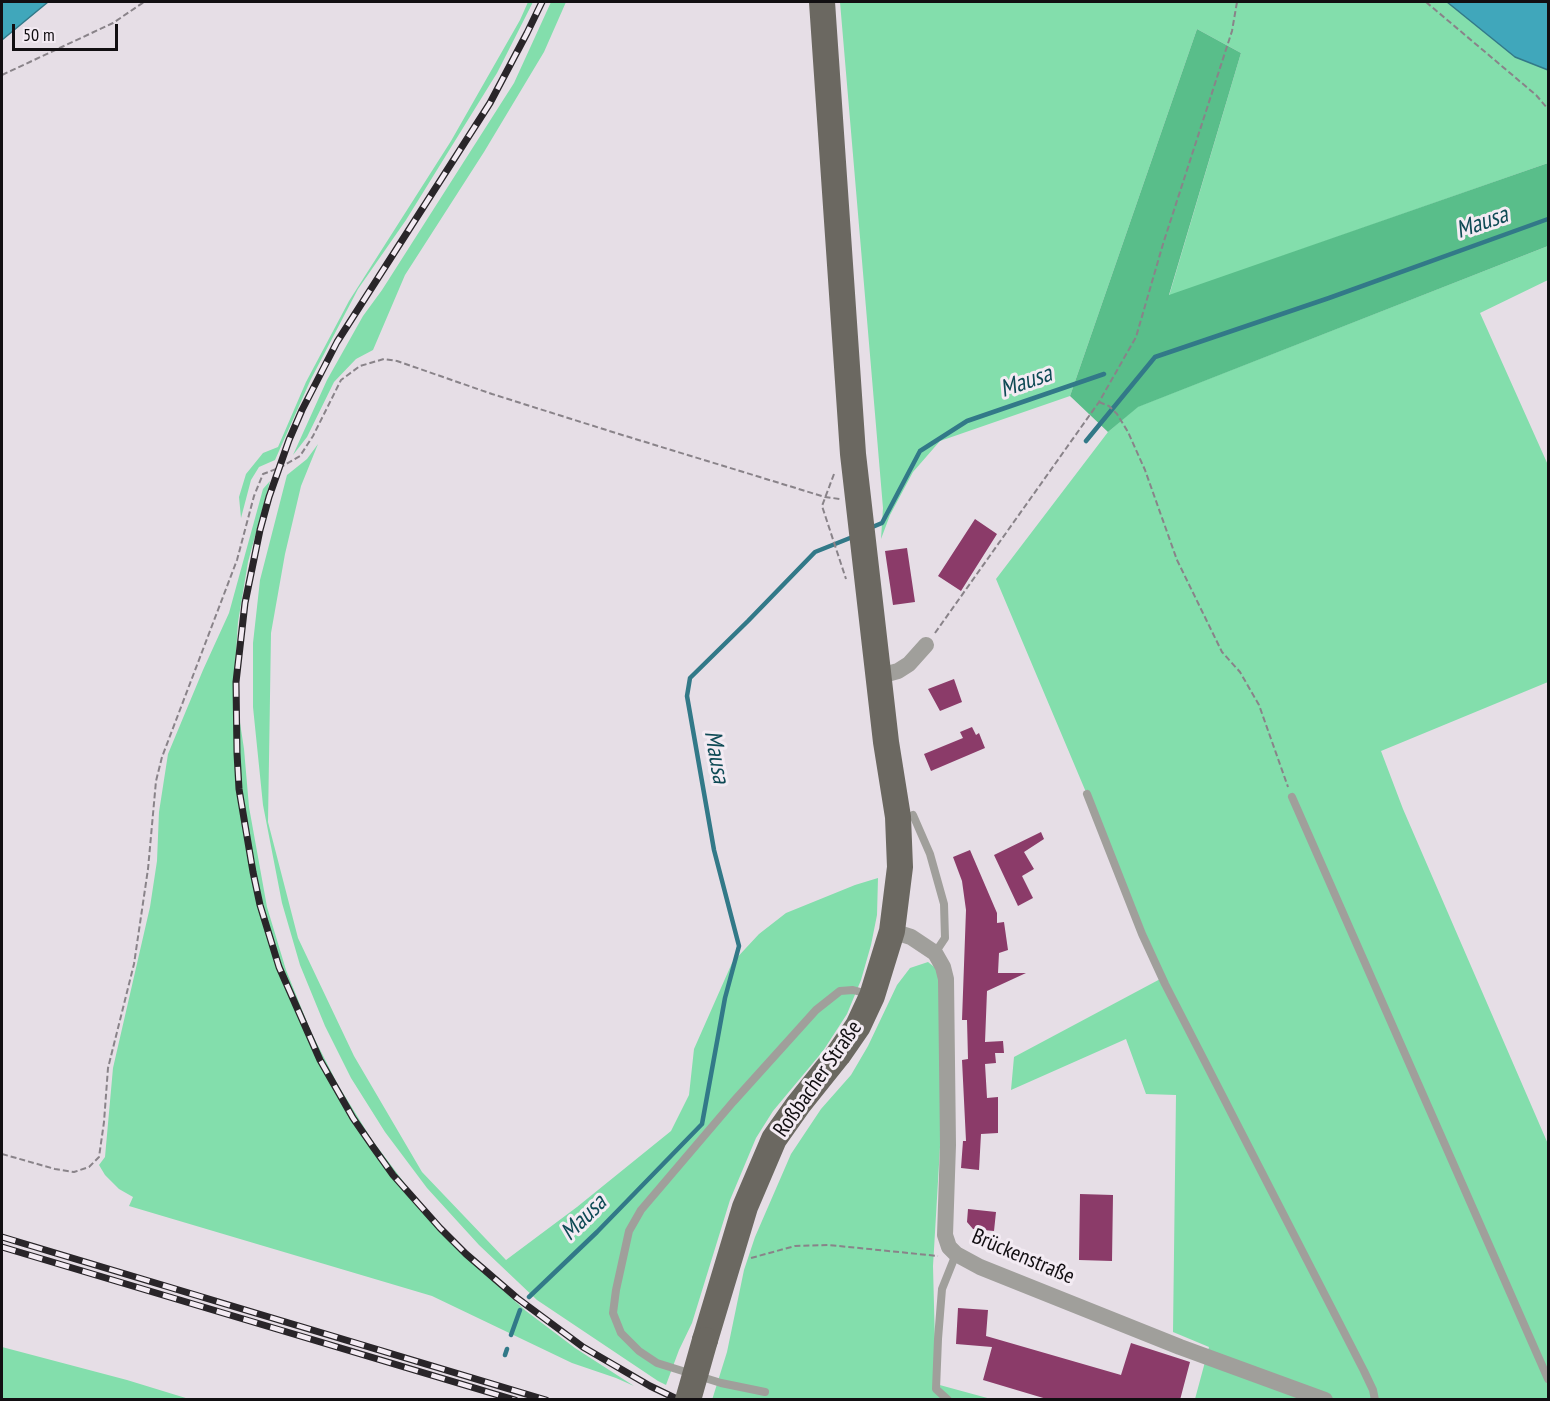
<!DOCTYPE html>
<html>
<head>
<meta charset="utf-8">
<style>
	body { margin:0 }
	#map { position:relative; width:1550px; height:1401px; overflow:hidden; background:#e6dee6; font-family:"PT Sans Narrow",sans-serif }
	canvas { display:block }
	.frame { position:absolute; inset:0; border:3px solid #120f12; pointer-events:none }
	.scale { position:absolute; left:12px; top:24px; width:106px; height:27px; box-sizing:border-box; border:3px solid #120f12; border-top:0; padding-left:8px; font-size:18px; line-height:21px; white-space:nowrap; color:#120f12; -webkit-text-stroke:4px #f3ebf3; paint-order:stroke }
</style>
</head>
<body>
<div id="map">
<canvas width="1550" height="1401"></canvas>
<div class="frame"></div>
<div class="scale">50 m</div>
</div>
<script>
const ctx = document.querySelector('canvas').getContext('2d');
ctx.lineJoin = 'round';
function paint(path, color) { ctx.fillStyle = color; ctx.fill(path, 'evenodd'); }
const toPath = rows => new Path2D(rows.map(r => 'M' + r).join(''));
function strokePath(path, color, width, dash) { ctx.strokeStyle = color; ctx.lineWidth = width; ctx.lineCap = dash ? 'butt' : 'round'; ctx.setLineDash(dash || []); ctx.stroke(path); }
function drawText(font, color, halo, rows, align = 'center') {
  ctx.font = font + ' "PT Sans Narrow",sans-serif'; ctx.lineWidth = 6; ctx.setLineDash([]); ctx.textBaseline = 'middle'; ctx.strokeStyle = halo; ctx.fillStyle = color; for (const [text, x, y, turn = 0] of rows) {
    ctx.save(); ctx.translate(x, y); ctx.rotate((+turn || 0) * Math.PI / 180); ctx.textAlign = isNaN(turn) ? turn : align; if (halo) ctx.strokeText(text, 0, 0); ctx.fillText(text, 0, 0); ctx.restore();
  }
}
paint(toPath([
	[528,2,533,2,497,73,406,220,358,289,311,379,275,460,259,467,251,480,241,518,239,497,246,474,263,453,278,447,306,382,349,301,451,141,520,20],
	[551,2,566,2,544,52,484,152,405,275,373,350,356,359,334,382,307,437,293,455,327,380,363,316,382,290,514,83],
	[840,2,1447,2,1515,57,1548,70,1548,163,1169,296,1241,53,1197,29,1070,396,940,441,913,472,890,515,881,539,883,508],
	[1548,246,1548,280,1480,313,1548,465,1548,682,1381,751,1403,809,1548,1144,1548,1399,1195,1399,1209,1347,1173,1332,1176,1095,1146,1094,1126,1039,1011,1090,1014,1057,1164,977,996,579,1108,432,1137,407],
	[318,444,301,486,285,554,271,633,268,822,298,938,354,1056,422,1172,506,1260,577,1207,671,1131,689,1095,694,1049,732,963,759,934,786,913,855,885,878,878,877,915,871,945,861,980,847,1014,823,1051,773,1111,756,1138,730,1200,692,1323,679,1350,666,1385,658,1381,537,1300,479,1245,427,1188,385,1132,351,1078,325,1026,300,965,282,903,263,805,253,707,253,643,260,580,287,475,307,459],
	[270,481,248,562,238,622,234,683,244,749,249,807,267,907,286,970,311,1032,338,1085,372,1140,415,1197,466,1257,526,1311,575,1348,634,1386,616,1378,572,1363,432,1296,129,1206,133,1197,119,1189,105,1175,99,1165,105,1157,113,1068,150,907,157,861,159,812,168,754,203,670,229,613,263,489],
	[928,962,938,970,949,994,933,1266,936,1384,991,1399,712,1400,727,1352,744,1270,755,1237,791,1154,821,1109,851,1075,868,1046,897,985,910,968],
	[2,1347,127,1380,189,1399,2,1399]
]), '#83deac');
paint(toPath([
	[1197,29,1241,53,1169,295,1548,163,1548,246,1138,407,1108,432,1070,396]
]), '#59be8a');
const water = toPath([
	[2,2,48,2,2,40,2,2],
	[1447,2,1545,2,1548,3,1548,70,1515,57,1447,2]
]);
paint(water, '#40a7bb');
strokePath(water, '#327988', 1.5);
strokePath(toPath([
	[1086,441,1155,357,1329,298,1548,219],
	[870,528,882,523,920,451,967,421,1104,374],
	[529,1297,597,1232,702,1124,725,998,739,946,714,850,687,696,690,678,748,621,815,552,855,536],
	[511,1335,520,1310],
	[505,1355,507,1349]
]), '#327988', 4.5);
paint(toPath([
	[975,519,997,534,961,591,938,576],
	[907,548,915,602,893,605,885,551],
	[954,679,962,702,940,711,928,689],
	[972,727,976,735,979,733,985,748,931,771,924,754,963,738,960,732],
	[1041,832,1044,839,1024,852,1034,869,1022,876,1033,898,1018,906,994,855],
	[970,850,997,913,997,923,1004,922,1008,950,999,953,998,973,1026,973,987,991,985,1042,1003,1041,1004,1053,995,1053,996,1063,985,1064,987,1098,998,1097,998,1133,981,1134,979,1170,961,1168,963,1141,966,1141,962,1060,968,1059,967,1020,962,1020,966,910,962,881,953,857],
	[1080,1194,1113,1195,1112,1261,1079,1260],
	[968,1209,996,1212,994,1231,973,1229,967,1222],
	[958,1308,988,1310,986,1336,1121,1375,1131,1343,1190,1362,1180,1400,1050,1400,983,1380,992,1347,956,1344]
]), '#8b3b69');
strokePath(toPath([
	[1426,2,1536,95,1548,109],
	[2,75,113,23,144,2],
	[1099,402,1109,406,1117,414,1128,432,1145,470,1177,560,1222,652,1240,672,1259,705,1288,787],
	[834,474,822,506,846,579],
	[935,633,1099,402,1136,337,1163,244,1232,31,1237,2],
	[2,1154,55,1169,74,1172,89,1167,99,1157,104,1122,108,1068,134,964,148,869,156,781,162,757,237,560,254,496,263,474,279,468,300,456,313,436,341,380,360,366,384,359,397,361,492,394,619,434,825,497,840,499],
	[751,1258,795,1246,829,1245,938,1256]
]), '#898389', 2, [6, 3]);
strokePath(toPath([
	[1087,794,1142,934,1165,984,1364,1371,1373,1390,1375,1400],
	[1292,797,1548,1379],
	[913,815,930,854,944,904,945,938,935,953],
	[765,1392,721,1383,657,1363,639,1351,621,1333,613,1313,616,1290,629,1231,641,1210,733,1102,816,1010,840,991,853,990,868,994],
	[948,1400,936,1389,938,1339,942,1289,956,1254]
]), '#a09f9b', 8);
strokePath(toPath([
	[880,676,898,671,909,664,926,645],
	[892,931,911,937,935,953,943,967,946,979,948,1145,945,1235,949,1247,956,1254,980,1267,1180,1347,1325,1400]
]), '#a09f9b', 16);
strokePath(toPath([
	[705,1340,745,1207,774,1139,798,1105,838,1055,858,1026,872,996,892,931,900,867,898,817,886,742,853,454,822,2]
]), '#6b6861', 26);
const rail = toPath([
	[542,2,527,33,490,103,337,342,302,410,289,440,269,497,260,530,245,603,236,682,237,753,239,789,253,872,260,905,279,967,320,1060,353,1118,373,1147,393,1175,440,1228,466,1254,517,1298,583,1347,650,1386,679,1400],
	[2,1237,546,1400],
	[2,1247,515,1400]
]);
strokePath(rail, '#292529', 7);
strokePath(rail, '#f3ebf3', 4.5, [14]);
strokePath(toPath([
	[688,1400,705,1340]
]), '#6b6861', 26);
drawText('22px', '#120f12', '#f3ebf3', [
	["Roßbacher Straße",818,1079,-55],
	["Brückenstraße",1023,1257,23]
]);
drawText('italic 24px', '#0e4a55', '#f3ebf3', [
	["Mausa",1482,223,-19],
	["Mausa",1026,382,-19],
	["Mausa",716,757,80],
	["Mausa",584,1218,-45]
]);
</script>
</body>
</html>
